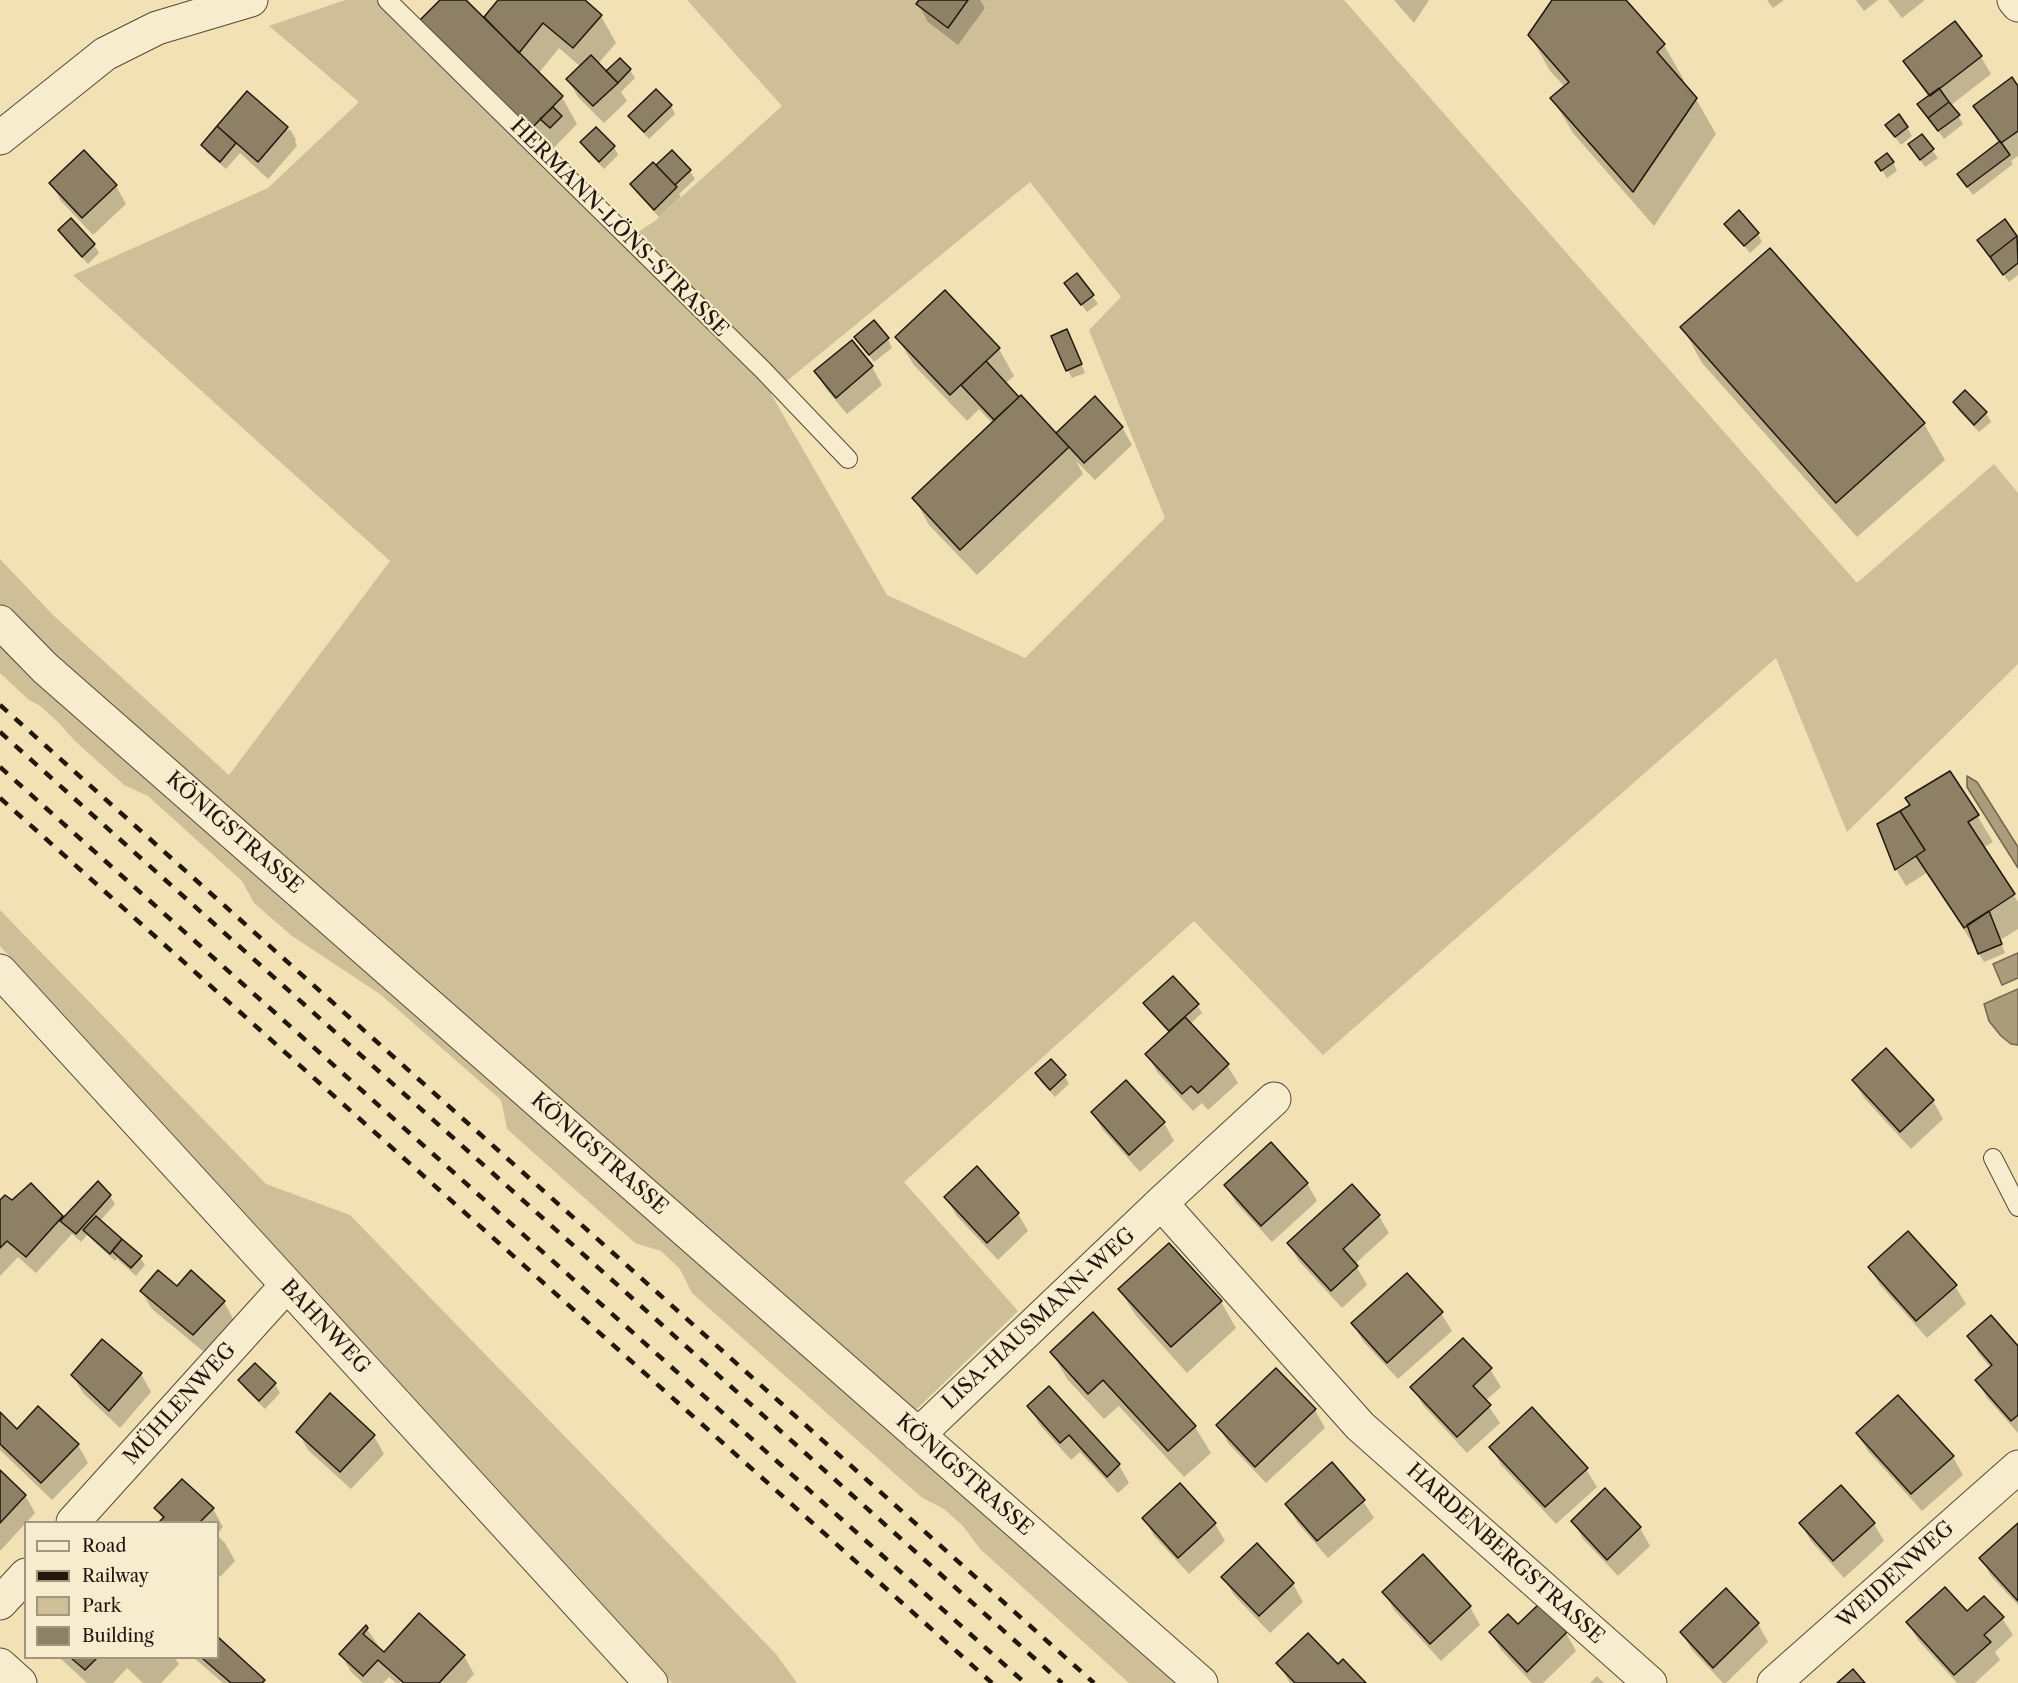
<!DOCTYPE html>
<html>
<head>
<meta charset="utf-8">
<style>
	body { margin:0 }
	#map { position:relative; width:2018px; height:1683px; overflow:hidden; background:#f2e1b4; font-family:"Libre Caslon Text",serif }
	canvas { display:block }
	.legend { position:absolute; left:24px; top:1521px; width:195px; height:138px; box-sizing:border-box; background:#f7ecce; border:2px solid #a19781; margin:0; padding:8px 10px; list-style:none; font-size:18px; color:#21170d }
	.legend li { display:flex; align-items:center; gap:12px; height:30px }
	.legend b { width:30px; border:2px solid #a19781 }
</style>
</head>
<body>
<div id="map">
<canvas width="2018" height="1683"></canvas>
<ul class="legend">
<li><b style="height:8px;background:#f7ecce"></b>Road</li>
<li><b style="height:8px;background:#21170d"></b>Railway</li>
<li><b style="height:16px;background:#cebf98"></b>Park</li>
<li><b style="height:16px;background:#8e8064"></b>Building</li>
</ul>
</div>
<script>
const ctx = document.querySelector('canvas').getContext('2d');
ctx.lineJoin = 'round';
function paint(path, color) { ctx.fillStyle = color; ctx.fill(path, 'evenodd'); }
const toPath = rows => new Path2D(rows.map(r => 'M' + r).join(''));
function strokePath(path, color, width, dash) { ctx.strokeStyle = color; ctx.lineWidth = width; ctx.lineCap = dash ? 'butt' : 'round'; ctx.setLineDash(dash || []); ctx.stroke(path); }
function drawText(font, color, halo, rows, align = 'center') {
  ctx.font = font + ' "Libre Caslon Text",serif'; ctx.lineWidth = 4.5; ctx.setLineDash([]); ctx.textBaseline = 'middle'; ctx.strokeStyle = halo; ctx.fillStyle = color; for (const [text, x, y, turn = 0] of rows) {
    ctx.save(); ctx.translate(x, y); ctx.rotate((+turn || 0) * Math.PI / 180); ctx.textAlign = isNaN(turn) ? turn : align; if (halo) ctx.strokeText(text, 0, 0); ctx.fillText(text, 0, 0); ctx.restore();
  }
}
paint(toPath([
	[345,0,379,0,630,237,655,221,782,106,687,0,1344,0,1857,583,1994,464,2018,493,2018,664,1847,832,1776,658,1323,1055,1194,921,904,1182,1018,1311,891,1434,1175,1683,1129,1683,980,1549,963,1526,944,1509,921,1497,692,1293,680,1269,661,1251,635,1243,507,1129,501,1100,380,994,292,936,254,903,242,881,148,796,124,785,75,741,58,722,39,705,29,700,0,673,0,559,53,615,229,775,390,561,73,275,268,188,359,102,269,26],
	[1030,182,1121,297,1089,330,1165,518,1025,658,887,595,771,394],
	[0,910,266,1184,350,1215,776,1654,797,1683,672,1683,651,1658,298,1276,0,946]
]), '#cebf98');
const water = toPath([
	[1967,776,1977,782,2018,847,2018,868,1967,787,1967,776],
	[2018,953,2018,978,2002,985,1993,964,2018,953],
	[2018,989,2018,1045,2011,1044,2001,1036,1989,1021,1984,1004,2018,989]
]);
paint(water, '#ab9c7b');
strokePath(water, '#74674f', 1.5);
paint(toPath([
	[442,0,463,0,484,20,500,0,583,0,601,16,616,43,598,64,606,73,630,70,635,78,621,92,627,101,604,123,578,97,568,80,581,67,559,48,538,74,562,97,577,124,545,157],
	[921,0,980,0,985,8,958,45,928,22,918,4],
	[1394,0,1429,0,1414,23],
	[1554,0,1624,0,1664,45,1684,80,1682,83,1696,99,1716,134,1654,226,1573,133,1552,98,1565,87,1550,71,1530,35],
	[1767,0,1784,0,1773,8],
	[1856,0,1878,0,1864,11],
	[1888,0,1925,0,1902,18],
	[1981,57,1991,74,1951,105,1963,124,1944,139,1919,105,1929,98,1905,61],
	[2018,88,2018,156,2011,161,2013,164,1973,195,1963,182,1999,143,1975,107],
	[247,93,287,128,287,131,288,129,291,131,296,140,295,141,297,146,268,179,240,153,226,169,207,153,203,145],
	[671,106,675,114,649,139,635,124,630,116],
	[1907,127,1912,136,1901,145,1892,133],
	[1922,136,1938,158,1925,167,1910,145],
	[582,142,614,147,618,155,604,169,587,151],
	[672,152,690,171,695,179,679,194,681,197,659,217,636,192,632,184,656,167],
	[1893,162,1897,171,1887,178,1877,163],
	[51,183,116,186,126,204,93,235,61,201],
	[71,220,94,245,99,253,88,264,65,239,60,231],
	[2004,221,2018,240,2018,275,2009,282,1979,241],
	[1726,224,1758,234,1762,242,1750,253],
	[1770,250,1924,424,1945,460,1857,537,1702,363,1682,327],
	[1077,275,1098,304,1087,312,1071,291],
	[855,337,888,339,892,348,874,362],
	[897,337,999,349,1014,376,1005,384,1056,435,1122,427,1132,445,1095,480,1076,461,1083,474,977,575,929,525,914,498,993,424,979,409,967,421,913,364],
	[1071,339,1085,373,1072,378,1068,370],
	[851,342,872,367,882,385,847,414,826,389,816,372],
	[1965,392,1986,413,1991,422,1979,432,1959,411,1954,402],
	[1977,815,1993,842,1983,848,2018,902,2018,929,2000,940,2005,953,1984,962,1928,872,1906,886,1896,869],
	[1145,1004,1197,1005,1202,1013,1190,1024,1227,1065,1238,1083,1208,1110,1202,1103,1193,1111,1157,1072,1147,1054,1169,1033,1150,1012],
	[1886,1050,1933,1101,1943,1119,1911,1149,1864,1098,1853,1080],
	[1036,1074,1065,1076,1069,1084,1055,1097,1041,1082],
	[1093,1113,1164,1123,1174,1141,1140,1172,1103,1130],
	[977,1169,1018,1214,1028,1231,998,1260,956,1215,946,1197],
	[98,1183,110,1196,115,1204,100,1221,140,1257,145,1265,136,1276,117,1259,115,1261,87,1235,81,1242,72,1234,36,1273,18,1257,0,1276,0,1202,12,1202,61,1217,63,1220],
	[1307,1183,1317,1201,1272,1242,1236,1203,1226,1185],
	[1379,1216,1389,1233,1355,1264,1367,1285,1342,1308,1299,1261,1289,1244],
	[1869,1267,1955,1286,1966,1304,1927,1338,1880,1285],
	[177,1288,224,1302,234,1320,204,1352,152,1309,141,1291],
	[1120,1290,1221,1302,1236,1328,1187,1373,1136,1316],
	[1441,1313,1452,1331,1398,1379,1363,1341,1353,1324],
	[1969,1336,2018,1348,2018,1433,1987,1398,1977,1380,1991,1368,1979,1354],
	[1052,1352,1195,1427,1211,1453,1184,1477,1119,1406,1104,1419,1067,1379],
	[255,1365,275,1384,280,1393,265,1409,245,1389,240,1381],
	[1490,1369,1501,1387,1485,1401,1500,1423,1467,1453,1423,1405,1412,1387],
	[141,1374,151,1392,120,1428,83,1393,73,1376],
	[1029,1406,1119,1465,1129,1483,1118,1493,1080,1452,1071,1460,1039,1424],
	[1315,1410,1325,1428,1266,1483,1228,1443,1218,1425],
	[0,1414,17,1431,78,1445,88,1463,52,1500,0,1450],
	[298,1432,374,1436,384,1454,351,1489,308,1450],
	[1857,1434,1953,1457,1963,1475,1922,1511,1868,1451],
	[1491,1447,1586,1469,1597,1487,1556,1524,1501,1465],
	[0,1473,25,1495,35,1513,0,1551],
	[182,1481,213,1509,223,1527,218,1533,218,1522,161,1522,163,1520,156,1509],
	[1605,1490,1640,1528,1650,1546,1618,1576,1583,1539,1573,1521],
	[1363,1501,1374,1518,1328,1558,1297,1522,1287,1504],
	[1144,1518,1215,1524,1225,1541,1189,1574,1154,1536],
	[1801,1524,1874,1524,1884,1541,1844,1578,1811,1541],
	[2018,1525,2018,1605,1991,1576,1981,1558],
	[218,1536,225,1543,235,1561,220,1577,218,1574],
	[1257,1545,1293,1584,1303,1602,1270,1633,1234,1595,1223,1577],
	[1726,1590,1758,1624,1768,1642,1726,1683,1723,1683,1692,1650,1682,1633],
	[1384,1592,1470,1607,1480,1625,1441,1661,1394,1610],
	[1966,1613,2002,1618,2013,1635,1995,1652,2000,1660,1975,1683,1957,1683,1918,1640,1908,1623],
	[367,1629,384,1654,464,1656,474,1674,466,1683,396,1683,389,1677,383,1683,363,1683,351,1672,341,1654],
	[1491,1633,1566,1633,1576,1651,1543,1683,1532,1683,1501,1650],
	[218,1639,264,1681,265,1683,223,1683,194,1658,218,1658],
	[60,1658,175,1658,179,1664,161,1683,143,1683,127,1668,113,1683,87,1683],
	[1278,1663,1338,1666,1364,1683,1290,1683],
	[1597,1676,1604,1683,1590,1683]
]), '#0003');
const building = toPath([
	[440,0,466,0,563,96,529,131,418,22,440,0],
	[498,0,585,0,602,15,573,48,543,23,519,53,484,17,498,0],
	[919,0,968,0,948,28,916,4,919,0],
	[1552,0,1626,0,1665,44,1657,52,1697,98,1633,192,1550,98,1569,82,1528,35,1552,0],
	[1955,21,1982,56,1930,96,1903,61,1955,21],
	[591,55,618,83,593,106,566,79,591,55],
	[620,58,631,69,618,83,606,71,620,58],
	[2012,77,2018,86,2018,131,2001,143,1973,106,2012,77],
	[1939,88,1949,102,1928,118,1917,104,1939,88],
	[656,89,672,105,644,132,628,116,656,89],
	[247,91,288,127,258,162,217,126,247,91],
	[1949,102,1960,115,1938,131,1928,118,1949,102],
	[553,107,562,116,550,128,540,119,553,107],
	[1899,114,1908,127,1895,137,1885,125,1899,114],
	[217,126,236,143,220,162,201,145,217,126],
	[596,127,615,146,599,162,580,142,596,127],
	[1922,134,1934,149,1920,160,1908,144,1922,134],
	[2000,141,2010,155,1967,187,1957,174,2000,141],
	[84,150,117,185,82,218,49,183,84,150],
	[672,150,691,170,675,185,656,165,672,150],
	[1887,153,1894,162,1881,171,1875,162,1887,153],
	[653,162,677,187,654,210,630,184,653,162],
	[1739,210,1759,233,1744,246,1724,224,1739,210],
	[71,218,95,244,82,257,58,230,71,218],
	[2005,219,2017,236,1990,257,1977,240,2005,219],
	[2017,236,2018,263,2003,275,1990,257,2017,236],
	[1770,248,1925,423,1836,503,1680,327,1770,248],
	[1077,273,1094,295,1081,305,1064,283,1077,273],
	[945,290,1000,348,950,395,895,337,945,290],
	[874,320,889,338,869,355,854,337,874,320],
	[1067,329,1082,364,1066,371,1051,336,1067,329],
	[852,340,873,366,836,398,814,371,852,340],
	[986,361,1019,397,994,420,961,385,986,361],
	[1965,390,1987,412,1974,425,1953,402,1965,390],
	[1021,395,1069,447,960,550,912,498,1021,395],
	[1095,396,1123,427,1084,463,1056,433,1095,396],
	[1950,771,1979,815,1968,822,2015,894,1964,928,1916,856,1925,850,1900,811,1910,805,1905,798,1950,771],
	[1900,811,1925,850,1895,870,1877,824,1900,811],
	[1989,911,2002,944,1978,954,1967,925,1989,911],
	[1173,976,1199,1004,1169,1031,1143,1003,1173,976],
	[1185,1017,1229,1064,1198,1093,1191,1086,1182,1094,1145,1054,1185,1017],
	[1886,1048,1934,1100,1900,1132,1852,1080,1886,1048],
	[1051,1059,1066,1075,1050,1090,1035,1073,1051,1059],
	[1126,1080,1165,1122,1129,1155,1091,1112,1126,1080],
	[1271,1142,1308,1183,1261,1226,1224,1185,1271,1142],
	[977,1166,1019,1213,987,1243,944,1197,977,1166],
	[98,1181,111,1195,76,1234,60,1221,98,1181],
	[31,1183,63,1216,26,1257,7,1241,0,1248,0,1200,5,1195,12,1200,31,1183],
	[1352,1184,1380,1215,1343,1249,1358,1266,1331,1291,1287,1243,1352,1184],
	[96,1216,122,1239,110,1254,83,1230,96,1216],
	[1908,1231,1957,1285,1916,1321,1868,1267,1908,1231],
	[122,1239,142,1256,131,1268,112,1251,122,1239],
	[1169,1243,1222,1301,1171,1347,1118,1289,1169,1243],
	[158,1270,177,1286,191,1270,225,1301,193,1335,140,1291,158,1270],
	[1407,1273,1443,1312,1387,1363,1351,1323,1407,1273],
	[1093,1312,1196,1426,1168,1451,1103,1380,1088,1394,1050,1352,1093,1312],
	[1991,1315,2018,1346,2018,1415,2011,1421,1975,1380,1992,1365,1967,1336,1991,1315],
	[1463,1338,1492,1368,1473,1386,1491,1405,1457,1437,1410,1387,1463,1338],
	[102,1339,142,1373,109,1411,71,1375,102,1339],
	[255,1363,276,1383,259,1401,238,1380,255,1363],
	[1276,1368,1316,1409,1255,1467,1216,1425,1276,1368],
	[1049,1386,1120,1464,1107,1477,1069,1435,1060,1443,1027,1406,1049,1386],
	[330,1393,375,1435,340,1472,296,1432,330,1393],
	[1898,1395,1954,1456,1911,1494,1856,1433,1898,1395],
	[38,1406,79,1444,41,1483,0,1444,0,1412,17,1429,38,1406],
	[1532,1407,1588,1468,1545,1507,1489,1447,1532,1407],
	[1332,1462,1365,1500,1317,1541,1285,1504,1332,1462],
	[0,1470,26,1495,0,1523,0,1470],
	[182,1479,214,1508,200,1522,159,1522,164,1517,154,1508,182,1479],
	[1180,1483,1216,1523,1178,1558,1142,1518,1180,1483],
	[1841,1485,1875,1523,1833,1561,1799,1523,1841,1485],
	[1605,1488,1641,1527,1607,1560,1571,1521,1605,1488],
	[2018,1523,2018,1601,1979,1558,2018,1523],
	[1257,1543,1294,1583,1259,1616,1221,1577,1257,1543],
	[1423,1554,1471,1606,1430,1644,1382,1592,1423,1554],
	[1945,1587,1967,1611,1984,1596,2004,1617,1984,1635,1991,1642,1954,1675,1906,1622,1945,1587],
	[1726,1588,1759,1623,1713,1668,1680,1632,1726,1588],
	[1539,1604,1567,1632,1527,1672,1489,1632,1508,1614,1518,1624,1539,1604],
	[419,1613,465,1655,439,1683,404,1683,378,1660,363,1676,339,1654,366,1625,368,1628,363,1634,384,1652,419,1613],
	[1308,1633,1338,1664,1343,1659,1366,1683,1295,1683,1276,1663,1308,1633],
	[218,1637,265,1680,262,1683,231,1683,202,1658,218,1658,218,1637],
	[71,1658,97,1658,85,1670,71,1658],
	[1853,1669,1865,1683,1837,1683,1853,1669]
]);
paint(building, '#8e8064');
strokePath(building, '#21170d', 1.5);
const service = toPath([
	[387,0,763,370,848,459],
	[1993,1158,2018,1207]
]);
const minor = toPath([
	[2014,0,2018,5],
	[0,138,105,54,157,28,251,0],
	[0,622,45,668,1201,1683],
	[0,971,651,1683],
	[1161,1203,1274,1099],
	[918,1435,1161,1203,1360,1426,1650,1683],
	[73,1522,287,1285],
	[0,1603,26,1575],
	[0,1665,20,1683],
	[1774,1683,2018,1467]
]);
strokePath(service, '#554a37', 20);
strokePath(minor, '#554a37', 35);
strokePath(service, '#f7ecce', 18);
strokePath(minor, '#f7ecce', 33);
strokePath(toPath([
	[0,705,1094,1683],
	[0,732,1062,1683],
	[0,767,1025,1683],
	[0,798,992,1683]
]), '#21170d', 4.5, [10, 10]);
drawText('21px', '#21170d', '#f7ecce', [
	["HERMANN-LÖNS-STRASSE",619,228,45],
	["KÖNIGSTRASSE",234,833,41],
	["KÖNIGSTRASSE",599,1154,41],
	["LISA-HAUSMANN-WEG",1039,1319,-43],
	["BAHNWEG",325,1327,47],
	["MÜHLENWEG",180,1404,-48],
	["KÖNIGSTRASSE",964,1475,41],
	["HARDENBERGSTRASSE",1505,1554,42],
	["WEIDENWEG",1896,1575,-42]
]);
</script>
</body>
</html>
